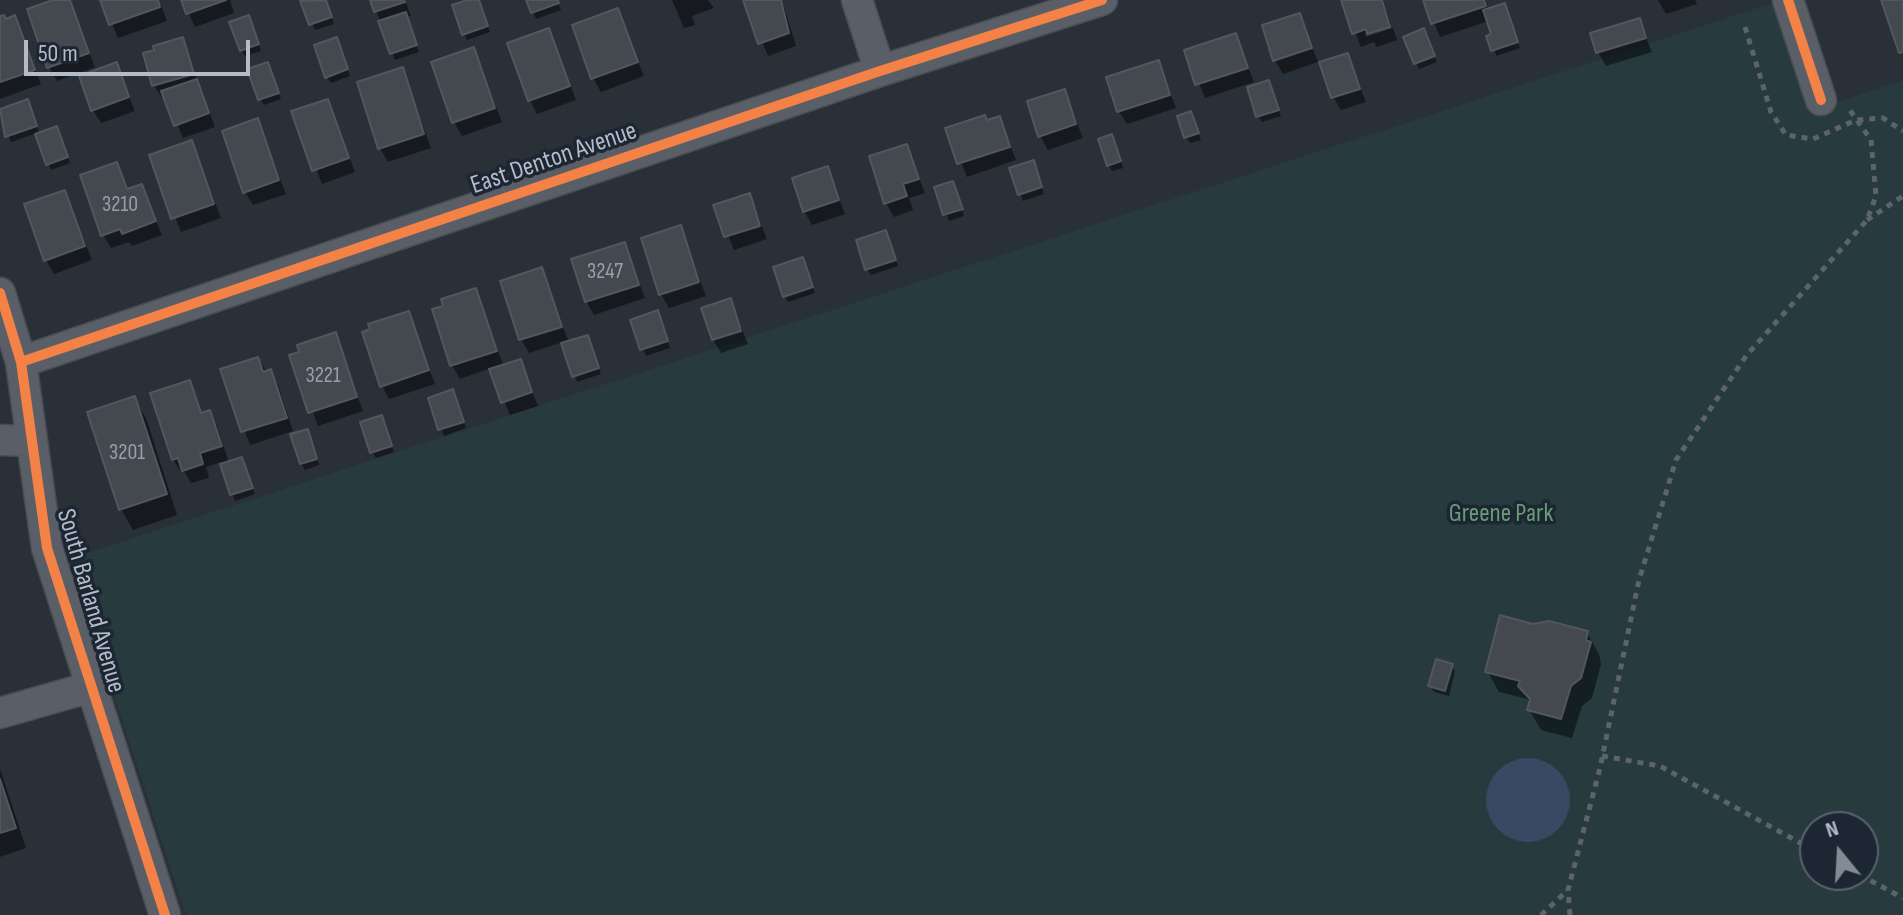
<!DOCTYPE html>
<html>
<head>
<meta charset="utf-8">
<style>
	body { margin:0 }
	#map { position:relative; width:1903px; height:915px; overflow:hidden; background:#2a3038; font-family:"Sofia Sans Condensed",sans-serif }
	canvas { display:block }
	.north { position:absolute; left:1799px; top:811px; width:80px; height:80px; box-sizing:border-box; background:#1d2633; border:2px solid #59626f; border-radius:50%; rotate:342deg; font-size:22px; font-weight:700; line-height:32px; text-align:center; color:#b4bcc9 }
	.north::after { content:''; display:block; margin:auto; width:28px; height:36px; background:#848b96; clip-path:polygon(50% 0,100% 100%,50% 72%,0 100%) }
	.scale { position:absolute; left:24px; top:40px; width:226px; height:36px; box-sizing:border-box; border:4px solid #b4bcc9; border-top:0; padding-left:10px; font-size:24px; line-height:28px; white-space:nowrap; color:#b4bcc9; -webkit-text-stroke:6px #1d2633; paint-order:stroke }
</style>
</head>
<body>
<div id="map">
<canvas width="1903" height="915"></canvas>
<div class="north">N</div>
<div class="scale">50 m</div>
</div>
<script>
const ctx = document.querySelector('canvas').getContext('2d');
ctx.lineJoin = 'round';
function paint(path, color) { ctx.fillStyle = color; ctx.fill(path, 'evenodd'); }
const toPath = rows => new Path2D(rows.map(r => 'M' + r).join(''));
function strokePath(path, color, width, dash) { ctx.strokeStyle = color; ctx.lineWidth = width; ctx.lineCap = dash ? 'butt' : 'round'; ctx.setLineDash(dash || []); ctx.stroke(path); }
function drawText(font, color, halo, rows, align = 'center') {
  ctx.font = font + ' "Sofia Sans Condensed",sans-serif'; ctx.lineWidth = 7; ctx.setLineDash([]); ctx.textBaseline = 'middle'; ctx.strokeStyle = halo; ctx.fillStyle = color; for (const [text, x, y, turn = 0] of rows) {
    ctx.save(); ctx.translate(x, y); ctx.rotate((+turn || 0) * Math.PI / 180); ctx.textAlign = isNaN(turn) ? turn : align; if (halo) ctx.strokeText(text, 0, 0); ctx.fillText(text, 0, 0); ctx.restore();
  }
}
paint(toPath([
	[1782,0,1827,105,1903,81,1903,915,186,915,69,559],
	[1815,827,1863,827,1863,875,1815,875]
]), '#273a3e');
paint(toPath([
	'1486 800a42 42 0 1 1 84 0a42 42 0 1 1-84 0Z'
]), '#384963');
paint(toPath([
	[102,0,159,0,167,21,118,38],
	[183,0,230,0,234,13,195,27],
	[325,0,334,24,315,30,303,2],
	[372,0,405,0,411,16,406,17,419,52,395,60],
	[473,0,481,5,490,32,467,40,464,34],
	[528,0,557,0,561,10,536,19],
	[672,0,708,0,714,8,692,16,695,25,684,28],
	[745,0,782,0,796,46,768,56],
	[1343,0,1383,0,1391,24,1366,32,1366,37,1393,28,1397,40,1377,47,1374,42,1361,47],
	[1425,0,1485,0,1489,10,1508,11,1520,48,1496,56,1489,21,1440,37],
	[1658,0,1695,0,1697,4,1666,14],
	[69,1,95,67,57,81,49,67],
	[617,10,644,76,601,92,593,78],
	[1299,15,1318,62,1283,74,1275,60],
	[0,18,6,21,15,18,41,84,0,99],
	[1639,21,1652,52,1606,66,1598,52],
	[252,23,261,51,245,56,241,50],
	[549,30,576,100,537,114,530,100],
	[1235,35,1254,82,1205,98,1186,51],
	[1427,37,1437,62,1419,69,1416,63],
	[182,39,215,127,183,138,166,97,162,98,154,85],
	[339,45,350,76,331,83,327,77],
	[473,49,502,122,462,136,454,122],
	[1347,55,1366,102,1341,110,1333,97],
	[1158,62,1176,108,1127,124,1119,111],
	[116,65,135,111,101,123,93,110],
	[402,70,431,148,388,162,380,148],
	[271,71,281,99,264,105,260,99],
	[1269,83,1281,116,1262,122,1258,116],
	[1064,91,1083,138,1048,150,1040,136],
	[327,101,355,172,322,184,294,112],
	[27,102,40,134,60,135,70,163,51,170,37,133,11,142,0,111],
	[999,118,1016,160,967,177,948,129],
	[1194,119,1201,140,1190,143,1186,137],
	[257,121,286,194,253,205,245,192],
	[191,142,221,218,181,232,152,157],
	[1115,143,1123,168,1112,171,1108,165],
	[906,146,925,193,909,198,913,210,894,217,886,203],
	[116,165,129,191,142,186,162,235,132,246,129,242,111,248,103,235],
	[827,168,845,214,812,225,804,211],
	[1011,169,1036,169,1044,194,1023,201],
	[937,188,956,189,964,216,949,221],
	[65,192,92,260,54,274,46,260],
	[749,195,767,239,734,250,716,206],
	[680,228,706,296,669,308,661,294],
	[889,238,898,266,871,275,867,269],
	[624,244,645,298,594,315,586,301],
	[802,259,815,293,788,302,785,296],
	[542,270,569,343,590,343,601,374,577,382,563,342,529,353,521,339],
	[476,290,504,367,520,361,538,406,510,415,491,368,460,379,452,365],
	[730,300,748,344,721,353,713,340],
	[408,313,435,384,389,399,382,386],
	[660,319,670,348,646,356,633,321],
	[335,335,363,411,318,426,292,357],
	[257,359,278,385,293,431,250,445,222,370],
	[189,383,203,415,209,413,217,426,229,463,242,459,255,494,235,501,221,462,206,467,209,478,191,483,184,471,181,472,173,459],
	[134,398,146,418,177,515,133,530,121,509],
	[456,398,466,428,444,436,430,399],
	[384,423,394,452,376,458,372,452],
	[310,437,319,465,305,470,301,463],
	[1533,626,1587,633,1599,654,1601,664,1592,698,1582,706,1572,738,1541,730,1529,709,1528,699,1499,692,1488,672],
	[1452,666,1455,672,1449,696,1434,692,1430,686],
	[0,769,26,848,0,857]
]), '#0007');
const building = toPath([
	[53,0,70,0,89,53,47,68,27,9,53,0],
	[100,0,158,0,160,7,109,25,100,0],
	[181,0,226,0,186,14,181,0],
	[326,0,332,17,309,25,300,1,326,0],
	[370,0,404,0,405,2,374,12,370,0],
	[467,0,479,0,488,26,462,35,452,5,467,0],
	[526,0,558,0,559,3,531,13,526,0],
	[743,0,781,0,789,33,758,44,743,0],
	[1341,0,1382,0,1390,27,1367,34,1366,29,1352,34,1341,0],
	[1423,0,1484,0,1486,6,1431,24,1423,0],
	[1881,0,1903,0,1903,52,1899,53,1881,0],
	[1505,3,1518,42,1491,51,1486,36,1491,34,1483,10,1505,3],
	[618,8,638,62,591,79,572,25,618,8],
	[406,12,417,45,390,54,378,21,406,12],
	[1300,13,1312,48,1273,61,1262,25,1300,13],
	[4,15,6,19,15,15,35,70,0,82,0,16,4,15],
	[249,15,259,44,240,51,229,22,249,15],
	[1640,18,1646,38,1596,53,1590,33,1640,18],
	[549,28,570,86,528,101,507,43,549,28],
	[1424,28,1435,56,1414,64,1403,37,1424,28],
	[1236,33,1248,68,1195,85,1184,50,1236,33],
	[183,37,194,74,152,86,143,53,154,50,153,46,183,37],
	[337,37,348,69,325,78,314,45,337,37],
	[474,47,495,108,452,123,431,62,474,47],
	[1348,53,1360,89,1331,98,1319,62,1348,53],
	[1159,60,1170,95,1117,112,1106,77,1159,60],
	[117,62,129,97,91,111,79,76,117,62],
	[268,62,279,93,258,100,247,69,268,62],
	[403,67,424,134,378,149,357,82,403,67],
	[197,79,209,113,174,126,161,91,197,79],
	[1269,80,1279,110,1256,117,1247,87,1269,80],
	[1065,89,1076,124,1038,137,1027,101,1065,89],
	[28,99,37,126,5,137,0,109,28,99],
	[328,99,349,158,312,171,291,111,328,99],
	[1191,111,1199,133,1184,138,1177,116,1191,111],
	[985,115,987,120,1000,116,1010,147,957,164,945,128,985,115],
	[258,118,279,180,243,193,222,131,258,118],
	[57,126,68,157,46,165,35,134,57,126],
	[1112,134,1121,161,1107,166,1098,139,1112,134],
	[192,140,214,204,171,219,149,155,192,140],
	[907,144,919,179,903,184,907,196,884,204,869,156,907,144],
	[1034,160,1042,187,1018,195,1009,168,1034,160],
	[117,162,127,189,142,184,156,221,122,234,120,229,101,236,80,175,117,162],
	[828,166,839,200,803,212,792,178,828,166],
	[953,181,963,209,943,215,934,187,953,181],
	[65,190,85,246,44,261,24,204,65,190],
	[750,193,760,226,724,237,713,205,750,193],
	[681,225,699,282,659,295,641,238,681,225],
	[886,230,896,260,865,270,856,240,886,230],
	[625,242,639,285,585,302,571,259,625,242],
	[803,257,813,287,783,297,773,267,803,257],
	[542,267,562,327,519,340,500,281,542,267],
	[476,288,497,351,450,366,432,309,443,306,441,299,476,288],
	[731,298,741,331,712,340,701,308,731,298],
	[658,310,668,341,640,350,630,320,658,310],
	[409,311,429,370,380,387,362,332,370,329,368,324,409,311],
	[336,332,357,397,308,413,289,355,299,352,297,345,336,332],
	[588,335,599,368,572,377,561,343,588,335],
	[258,357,263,372,271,369,287,418,241,432,220,369,258,357],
	[521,359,532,392,501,403,489,369,521,359],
	[190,380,201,413,210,410,222,446,200,453,203,464,182,471,178,458,172,460,150,393,190,380],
	[453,389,464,422,438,430,428,398,453,389],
	[135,396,167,494,119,510,87,412,135,396],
	[382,415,392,446,370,453,360,422,382,415],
	[308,429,317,459,300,464,290,434,308,429],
	[242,457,253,488,230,495,220,464,242,457],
	[1500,615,1533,624,1549,621,1588,631,1586,640,1591,642,1581,678,1571,686,1561,719,1527,710,1530,699,1518,686,1520,681,1485,672,1500,615],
	[1436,659,1453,664,1445,691,1428,686,1436,659],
	[0,779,16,828,0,833,0,779]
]);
paint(building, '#444950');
strokePath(building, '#52575f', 2);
const minor = toPath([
	[857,0,880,71],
	[1788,0,1821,100],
	[0,293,21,362,47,548,165,915],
	[21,362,880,71,1102,0],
	[0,440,32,441],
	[0,713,91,687]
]);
strokePath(minor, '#484c53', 33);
strokePath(toPath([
	[1745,27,1771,112,1786,135,1813,139,1856,120,1883,118,1903,131],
	[1867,220,1903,196],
	[1602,756,1660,766,1815,851],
	[1860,875,1903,898],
	[1541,915,1567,891],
	[1570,915,1568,890,1600,768,1639,580,1676,460,1746,356,1867,220,1876,196,1871,140,1849,109]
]), '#5d636a', 5, [6, 6]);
strokePath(minor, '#5a5e66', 30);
strokePath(toPath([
	[1788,0,1821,100],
	[0,293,21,362,47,548,165,915],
	[21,362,880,71,1102,0]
]), '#f48246', 10);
drawText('22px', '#989fab', null, [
	["3210",120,205],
	["3247",605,272],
	["3221",323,376],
	["3201",127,453]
]);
drawText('26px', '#b4bcc9', '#1d2633', [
	["East Denton Avenue",554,159,-19],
	["South Barland Avenue",90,601,74]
]);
drawText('26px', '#6b9a76', '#1d2633', [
	["Greene Park",1501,514]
]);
</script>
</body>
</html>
